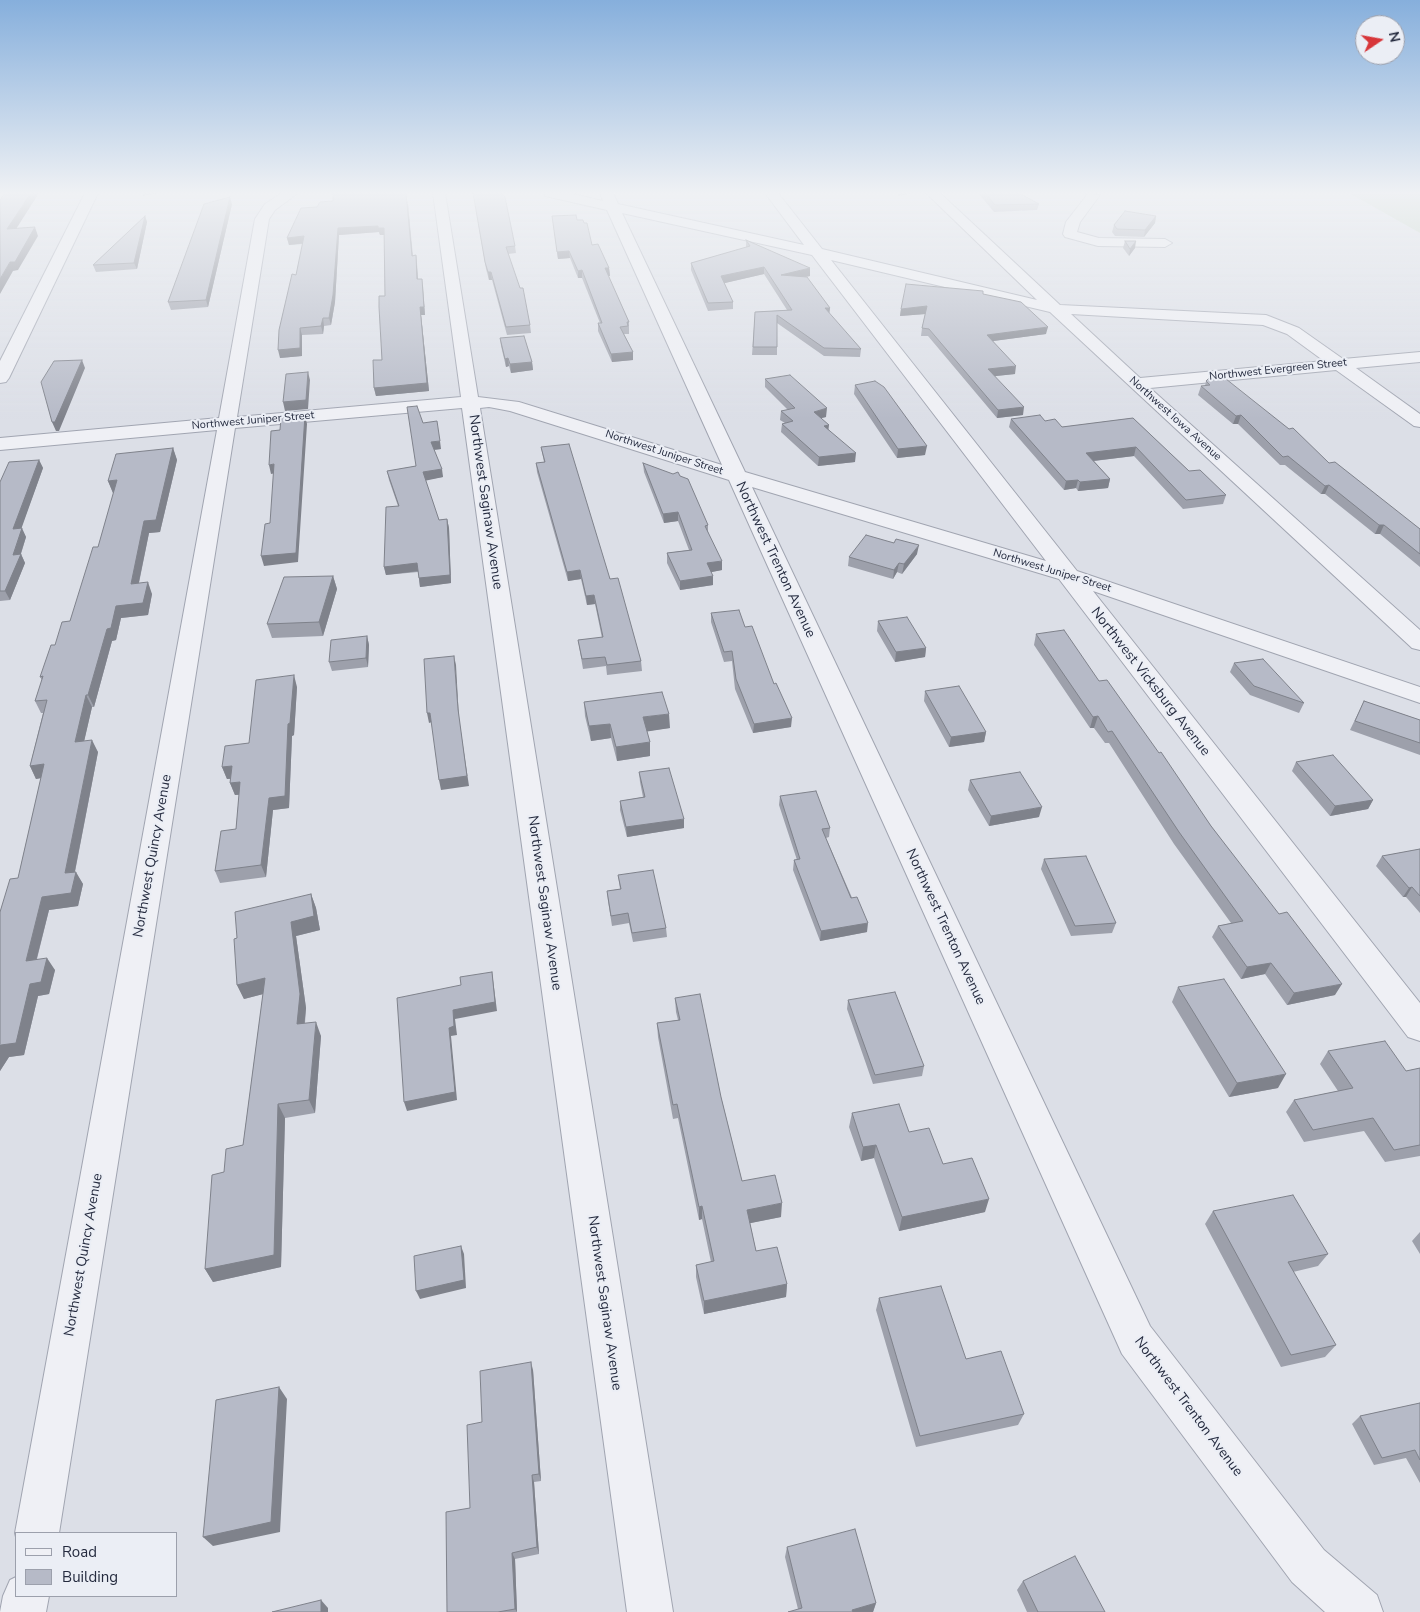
<!DOCTYPE html>
<html>
<head>
<meta charset="utf-8">
<style>
	body { margin:0 }
	#map { position:relative; width:1420px; height:1612px; overflow:hidden; background:#dcdfe7; font-family:"Nunito Sans",sans-serif }
	canvas { display:block }
	.legend { position:absolute; left:15px; top:1532px; width:162px; height:65px; box-sizing:border-box; background:#ebeef5; border:1px solid #9ca0ac; margin:0; padding:6px 9px; list-style:none; font-size:15px; color:#252b3f }
	.legend li { display:flex; align-items:center; gap:10px; height:25px }
	.legend b { width:25px; border:1px solid #9ca0ac }
	.north { position:absolute; left:1355px; top:15px; width:50px; height:50px; box-sizing:border-box; background:#ebeef5; border:1px solid #9ca0ac; border-radius:50%; rotate:78deg; font-size:14px; font-weight:700; line-height:20px; text-align:center; color:#252b3f }
	.north::after { content:''; display:block; margin:auto; width:18px; height:22px; background:#d7363a; clip-path:polygon(50% 0,100% 100%,50% 72%,0 100%) }
</style>
</head>
<body>
<div id="map">
<canvas width="1420" height="1612"></canvas>
<ul class="legend">
<li><b style="height:6px;background:#eff0f5"></b>Road</li>
<li><b style="height:14px;background:#b6bac7"></b>Building</li>
</ul>
<div class="north">N</div>
</div>
<script>
const ctx = document.querySelector('canvas').getContext('2d');
ctx.lineJoin = 'round';
function paint(path, color) { ctx.fillStyle = color; ctx.fill(path, 'evenodd'); }
const toPath = rows => new Path2D(rows.map(r => 'M' + r).join(''));
function strokePath(path, color, width, dash) { ctx.strokeStyle = color; ctx.lineWidth = width; ctx.lineCap = dash ? 'butt' : 'round'; ctx.setLineDash(dash || []); ctx.stroke(path); }
function drawText(font, color, halo, rows, align = 'center') {
  ctx.font = font + ' "Nunito Sans",sans-serif'; ctx.lineWidth = 4; ctx.setLineDash([]); ctx.textBaseline = 'middle'; ctx.strokeStyle = halo; ctx.fillStyle = color; for (const [text, x, y, turn = 0] of rows) {
    ctx.save(); ctx.translate(x, y); ctx.rotate((+turn || 0) * Math.PI / 180); ctx.textAlign = isNaN(turn) ? turn : align; if (halo) ctx.strokeText(text, 0, 0); ctx.fillText(text, 0, 0); ctx.restore();
  }
}
paint(toPath([
	[1349,193,1420,193,1420,233]
]), '#bfd2bc');
const minor = toPath([
	[282,193,298,193,275,210,269,219,237,417,461,397,433,193,445,193,478,397,519,402,722,465,607,210,545,196,544,193,569,193,603,201,600,193,613,193,618,204,804,245,765,193,778,193,822,249,1037,300,926,193,940,193,1060,305,1266,315,1299,328,1343,359,1420,352,1420,362,1356,368,1420,414,1420,427,1414,426,1336,370,1150,388,1420,630,1420,650,1412,648,1050,312,831,260,1077,571,1420,687,1420,703,1093,591,1420,1003,1420,1041,1408,1037,1059,579,752,487,1150,1326,1324,1550,1377,1595,1383,1612,1325,1612,1292,1582,1122,1354,729,480,510,411,489,407,480,408,673,1612,627,1612,462,408,235,428,59,1533,16,1533,16,1537,15,1533,217,430,0,450,0,438,219,418,255,219,265,204,282,193],
	[622,213,812,255,1046,561,745,472,622,213],
	[1071,314,1263,325,1287,334,1324,361,1140,378,1071,314],
	[1086,193,1100,195,1080,222,1077,232,1099,238,1165,239,1172,243,1165,247,1098,246,1065,237,1063,234,1066,222,1087,195,1086,193],
	[16,1577,16,1596,49,1596,46,1612,0,1612,3,1596,10,1580,16,1577]
]);
const tertiary = toPath([
	[85,193,98,193,9,378,6,382,0,383,0,361,85,193]
]);
strokePath(minor, '#a1a5b1', 2);
strokePath(tertiary, '#a1a5b1', 2);
paint(minor, '#eff0f5');
paint(tertiary, '#eff0f5');
paint(toPath([
	[473,193,515,246,516,253,508,254,530,325,531,333,507,335,492,280,489,280,486,269],
	[978,193,1019,193,1039,204,1037,210,994,212],
	[232,204,208,307,171,310,168,302],
	[408,204,413,256,416,255,418,279,423,286,425,315,421,315,429,391,376,396,374,388,382,360,385,296,384,235,380,235,379,232,339,235,335,302,331,325,324,326,323,334,302,335,302,356,280,358,303,244,289,245,287,238],
	[145,216,147,222,137,269,96,272,93,265],
	[552,216,577,220,592,245,609,268,610,276,608,276,629,322,629,334,624,334,633,352,633,360,612,362,598,331,598,323,600,323,582,278,578,278,570,258,558,259],
	[1156,216,1155,223,1144,237,1115,236,1112,232,1114,225],
	[746,240,810,276,805,277,830,308,829,314,861,349,860,357,824,356,777,323,777,355,752,355,755,312,787,310,764,274,724,283,733,302,733,309,708,311,691,270,691,263,746,248],
	[1125,241,1135,248,1129,256,1123,248],
	[983,294,1046,334,993,341,1015,374,995,376,1023,415,997,418,928,336,921,336,922,328,925,314,900,316,901,309],
	[500,338,532,362,533,370,511,373,509,366,506,367,501,346],
	[765,379,826,417,821,418,829,430,855,462,818,466,781,432,782,424,785,423,780,420,781,411,788,410,765,387],
	[1206,381,1329,463,1420,529,1420,567,1380,534,1375,534,1325,494,1321,494,1285,465,1280,465,1238,424,1233,424,1198,395,1201,386,1205,386],
	[855,385,925,455,897,458,854,394],
	[1133,418,1189,471,1226,495,1223,504,1183,509,1134,456,1094,461,1110,479,1108,488,1078,491,1076,488,1064,490,1009,427,1011,419,1045,421,1062,427],
	[423,423,441,449,434,450,443,477,425,480,439,520,447,519,449,528,451,583,420,587,418,572,386,575,384,567,398,506,389,480,387,471,416,466],
	[541,447,610,579,641,661,642,671,607,675,606,666,583,669,578,640,602,638,595,604,587,605,581,579,568,581,537,472,536,463,544,462],
	[173,448,177,460,160,532,149,533,139,583,152,594,148,615,121,618,116,640,112,641,94,707,92,707,84,741,98,752,75,872,83,884,78,906,49,910,37,959,55,970,49,994,38,996,24,1055,9,1057,0,1071,0,912,18,878,41,778,36,779,30,766,43,713,41,713,35,701,42,680,40,677,55,645,70,621,98,547,114,493,113,493,108,481],
	[39,460,43,468,21,528,26,537,21,554,25,563,10,600,0,601,0,482],
	[643,463,708,525,708,532,722,570,711,572,713,585,680,590,667,563,667,553,689,550,678,521,664,523,644,472],
	[894,543,917,554,902,574,897,572,893,579,848,566,849,557],
	[333,576,337,589,323,636,272,638,267,624],
	[711,613,774,684,791,727,753,733,735,689,732,661,724,662,711,622],
	[878,621,926,648,925,657,895,662,877,631],
	[1036,634,1099,681,1211,826,1335,995,1287,1005,1265,974,1241,979,1212,937,1218,926,1231,923,1174,844,1109,743,1105,743,1094,728,1090,728,1034,645],
	[367,636,369,645,368,667,332,671,329,662],
	[1234,663,1304,703,1299,713,1250,695,1230,672],
	[297,687,294,735,292,736,289,808,273,810,266,877,220,883,215,871,236,829,239,795,235,795,230,783,231,779,227,779,222,767,249,743],
	[925,691,986,732,984,742,949,747,924,701],
	[1364,701,1420,720,1420,755,1350,730],
	[584,702,670,728,647,731,650,756,617,761,611,738,591,741,585,716],
	[1296,762,1373,800,1368,809,1330,816,1292,771],
	[639,772,684,828,627,837,620,810,620,801,643,797,640,782],
	[970,780,1039,817,989,826,968,790],
	[780,796,830,828,829,837,826,838,867,932,820,941,793,870,794,860,797,860,779,805],
	[1420,849,1420,913,1406,897,1403,897,1376,866,1382,856],
	[1044,859,1116,923,1112,933,1071,936,1041,869],
	[618,875,666,928,667,937,633,942,629,923,612,926,608,901,607,891,620,889],
	[311,894,316,908,320,930,296,936,306,1008,305,1023,321,1036,315,1113,285,1118,281,1267,213,1282,205,1269,224,1172,243,1145,263,994,244,999,237,985,237,938],
	[1178,987,1278,1088,1229,1097,1172,1002],
	[675,998,721,1097,742,1181,781,1217,750,1223,756,1251,787,1284,786,1297,704,1314,696,1277,696,1265,711,1262,702,1219,699,1220,678,1118,673,1119,658,1037,657,1023,678,1020,676,1012],
	[848,1000,924,1066,922,1076,873,1084,847,1009],
	[1328,1051,1406,1071,1420,1068,1420,1156,1385,1162,1364,1131,1304,1142,1286,1112,1294,1100,1338,1091,1320,1064],
	[852,1113,909,1132,985,1212,899,1231,874,1158,861,1161,849,1127],
	[1213,1211,1328,1254,1318,1266,1293,1272,1336,1345,1325,1357,1281,1367,1205,1224],
	[1420,1232,1420,1254,1412,1241],
	[879,1298,966,1359,1024,1414,1018,1425,916,1447,876,1310],
	[533,1370,541,1481,534,1482,539,1554,515,1559,517,1612,447,1612,470,1508,482,1422],
	[1420,1403,1420,1483,1406,1458,1374,1465,1352,1424,1360,1416],
	[787,1547,876,1603,873,1612,798,1609,785,1557],
	[1023,1581,1105,1612,1027,1612,1017,1590]
]), '#9da0ab');
paint(toPath([
	[31,193,39,193,11,237,7,229],
	[143,193,158,193,143,196],
	[898,193,913,193,898,196],
	[230,197,232,204,208,307,206,300],
	[407,197,408,204,413,263,412,256],
	[145,216,147,222,137,269,134,263],
	[1156,216,1155,223,1144,237,1145,230],
	[378,226,384,228,386,235,380,235,379,232,339,235,335,302,331,325,329,318,338,228],
	[35,227,38,236,18,270,13,271,0,294,0,279,10,262],
	[304,236,306,243,289,245,287,238],
	[1136,241,1135,248,1129,256,1130,249],
	[569,251,570,258,558,259,557,252],
	[416,255,417,263,418,287,417,279],
	[764,267,764,274,721,284,721,276],
	[605,268,609,268,610,276,606,276],
	[810,268,810,276,780,282,781,275],
	[582,270,582,278,578,278,578,271],
	[488,272,491,272,492,280,489,280],
	[422,279,425,315,421,315,429,391,376,396,374,388,420,307],
	[927,306,926,314,900,316,901,309],
	[825,308,830,308,829,315],
	[323,318,324,326,323,334,321,326],
	[1048,327,1046,334,986,342,987,335],
	[300,328,302,335,302,356,280,358,278,350],
	[633,352,633,360,612,362,611,354],
	[508,358,509,366,506,367,505,359],
	[82,360,85,368,59,431,56,431,52,422],
	[532,362,533,370,511,373,510,364],
	[1016,366,1015,374,987,377,988,369],
	[308,372,310,380,308,409,285,411,283,402],
	[1024,407,1023,415,997,418,998,410],
	[827,408,826,417,813,420,814,412],
	[305,415,307,424,298,562,264,566,261,556],
	[1241,415,1238,424,1233,424,1236,416],
	[829,425,828,433,824,426],
	[440,441,441,449,432,450,431,442],
	[927,446,925,455,897,458,898,449],
	[1136,447,1134,456,1084,462,1086,453],
	[173,448,177,460,160,532,149,533,136,596,131,584,144,521],
	[856,453,855,462,818,466,819,457],
	[39,460,43,468,18,538,13,529],
	[274,464,276,473,271,474,269,465],
	[442,469,443,477,424,481,423,472],
	[1110,479,1108,488,1078,491,1080,482],
	[117,480,122,492,113,493,108,481],
	[1078,480,1076,488,1064,490,1066,481],
	[1329,485,1325,494,1321,494,1325,486],
	[678,512,678,521,664,523,663,514],
	[447,519,449,528,451,583,420,587,419,578],
	[1379,525,1384,525,1380,534,1375,534],
	[22,528,26,537,20,556,21,554,25,563,10,600,5,591,13,555],
	[919,545,917,554,902,574,904,564],
	[722,561,722,570,707,573,707,563],
	[417,563,419,571,386,575,384,567],
	[899,563,897,572,893,579,894,570],
	[580,570,581,579,568,581,567,572],
	[333,576,337,589,323,636,319,622],
	[713,576,713,585,680,590,680,581],
	[148,582,152,594,148,615,121,618,116,640,112,641,94,707,88,695,107,629,116,606],
	[594,595,595,604,587,605,586,596],
	[367,636,369,645,368,667,366,658],
	[926,648,925,657,895,662,896,652],
	[454,656,456,665,459,719,469,786,441,790,439,780,458,709],
	[294,675,297,687,294,735,292,736,289,808,273,810,266,877,261,865,269,798,288,724],
	[86,695,92,707,81,755,75,742],
	[427,713,430,713,432,722,429,723],
	[669,714,670,728,644,732,643,717],
	[1098,716,1094,728,1090,728,1093,717],
	[792,718,791,727,753,733,754,724],
	[610,724,611,738,591,741,589,726],
	[986,732,984,742,949,747,951,737],
	[92,740,98,752,72,886,65,873],
	[650,742,650,756,617,761,616,747],
	[44,764,51,776,36,779,30,766],
	[232,766,237,778,227,779,222,767],
	[240,782,245,794,235,795,230,783],
	[1373,800,1368,809,1330,816,1335,806],
	[1042,807,1039,817,989,826,991,816],
	[684,819,684,828,627,837,626,827],
	[76,872,83,884,78,906,49,910,33,973,26,961,42,897],
	[1412,887,1406,897,1403,897,1409,888],
	[311,894,316,908,320,930,296,936,306,1008,303,1038,297,1024,291,922],
	[868,923,867,932,820,941,821,931],
	[47,958,55,970,49,994,38,996,24,1055,9,1057,0,1071,0,1046,30,984],
	[1271,963,1265,974,1241,979,1247,967],
	[492,972,497,1011,455,1019,457,1035,451,1036,457,1100,407,1111,404,1102,449,1028,453,1010],
	[265,978,271,992,244,999,237,985],
	[1342,984,1335,995,1287,1005,1294,993],
	[316,1022,321,1036,315,1113,309,1100],
	[1286,1074,1278,1088,1229,1097,1237,1083],
	[278,1104,285,1118,281,1267,213,1282,205,1269],
	[876,1145,874,1158,861,1161,863,1147],
	[989,1199,985,1212,899,1231,902,1217],
	[782,1203,781,1217,746,1224,747,1210],
	[702,1206,702,1219,699,1220,699,1207],
	[461,1246,464,1254,466,1288,420,1299,416,1291],
	[787,1284,786,1297,704,1314,704,1301],
	[531,1362,533,1370,541,1481,539,1474],
	[279,1387,287,1399,280,1532,213,1546,203,1537],
	[532,1475,534,1482,539,1554,537,1547],
	[512,1553,515,1559,517,1612,515,1609],
	[321,1600,328,1608,328,1612,321,1612],
	[876,1603,873,1612,852,1612,852,1610]
]), '#7f828b');
const building = toPath([
	[5,193,31,193,7,229,35,227,15,262,10,262,0,279,0,200,5,193],
	[333,193,406,193,412,256,416,255,417,279,422,279,424,307,420,307,427,383,374,388,373,360,382,360,379,307,379,296,385,296,384,228,378,228,378,226,338,228,333,295,329,318,323,318,321,326,300,328,300,348,278,350,279,330,292,274,296,275,304,236,287,238,301,208,317,207,320,202,333,201,333,193],
	[473,193,501,193,505,197,515,246,506,247,520,288,523,288,530,325,506,327,491,272,488,272,485,262,473,193],
	[985,193,1019,193,1039,204,995,205,985,193],
	[230,197,206,300,168,302,204,204,230,197],
	[1125,211,1156,216,1145,230,1117,229,1114,225,1125,211],
	[576,215,577,220,583,220,584,223,587,223,592,245,598,244,609,268,605,268,629,322,627,322,628,326,620,327,633,352,611,354,598,323,602,323,582,270,578,271,569,251,557,252,552,216,576,215],
	[145,216,134,263,93,265,145,216],
	[746,240,810,268,781,275,807,277,830,308,825,308,861,349,824,348,777,315,777,347,753,347,755,312,792,310,764,267,721,276,733,302,708,303,691,263,750,246,746,240],
	[1125,241,1136,241,1130,249,1125,241],
	[906,284,983,291,983,294,1021,302,1048,327,987,335,1016,366,988,369,1024,407,998,410,929,329,922,328,927,306,901,309,906,284],
	[524,336,532,362,510,364,508,358,505,359,500,338,524,336],
	[82,360,55,422,52,422,41,382,54,361,82,360],
	[308,372,306,400,283,402,286,374,308,372],
	[790,375,827,408,814,412,829,425,824,426,856,453,819,457,782,424,793,421,781,411,795,408,765,379,790,375],
	[1221,375,1289,429,1293,428,1329,463,1335,462,1420,529,1420,554,1384,525,1379,525,1329,485,1325,486,1288,456,1283,457,1241,415,1236,416,1201,386,1210,385,1206,381,1211,376,1221,375],
	[875,381,884,387,927,446,898,449,855,385,875,381],
	[417,406,423,423,437,421,440,441,431,442,442,469,423,472,439,520,447,519,450,575,419,578,417,563,384,567,386,507,399,506,387,471,416,466,407,407,417,406],
	[305,415,296,553,261,556,265,524,270,523,274,464,269,465,271,431,280,430,281,417,305,415],
	[1040,415,1045,421,1055,419,1062,427,1133,418,1189,471,1200,470,1226,495,1186,500,1136,447,1086,453,1110,479,1080,482,1078,480,1066,481,1011,419,1040,415],
	[569,444,610,579,618,578,641,661,607,665,605,657,582,659,578,640,603,637,594,595,586,596,580,570,567,572,536,463,545,462,541,447,569,444],
	[173,448,156,520,144,521,131,584,148,582,143,603,116,606,111,628,107,629,88,695,86,695,75,742,92,740,65,873,76,872,71,893,42,897,26,961,47,958,41,982,30,984,16,1043,1,1045,0,1046,0,912,10,879,18,878,44,764,30,766,47,700,35,701,43,676,40,677,51,645,55,645,62,622,70,621,93,547,98,547,117,480,108,481,116,454,173,448],
	[39,460,13,529,22,528,13,555,21,554,5,591,0,591,0,482,9,462,39,460],
	[643,463,673,474,678,472,680,476,688,479,708,525,705,526,722,561,707,563,713,576,680,581,667,553,692,550,678,512,663,514,643,463],
	[866,535,894,543,896,539,919,545,904,564,899,563,894,570,849,557,866,535],
	[333,576,319,622,267,624,284,577,333,576],
	[739,610,745,627,752,626,774,684,776,683,792,718,754,724,736,679,732,651,724,652,711,613,739,610],
	[907,617,926,648,896,652,878,621,907,617],
	[1064,630,1099,681,1107,680,1159,753,1161,752,1211,826,1279,914,1287,912,1342,984,1294,993,1271,963,1247,967,1218,926,1243,921,1179,832,1112,731,1108,732,1098,716,1093,717,1036,634,1064,630],
	[367,636,366,658,329,662,331,640,367,636],
	[454,656,458,709,467,776,439,780,430,713,427,713,424,659,454,656],
	[1263,659,1304,703,1254,686,1234,663,1263,659],
	[294,675,290,723,288,724,285,796,269,798,261,865,215,871,221,831,236,829,240,782,230,783,232,766,222,767,225,746,249,743,256,680,294,675],
	[959,686,986,732,951,737,925,691,959,686],
	[662,692,669,714,643,717,650,742,616,747,610,724,589,726,584,702,662,692],
	[1364,701,1420,720,1420,743,1355,721,1364,701],
	[1333,755,1373,800,1335,806,1296,762,1333,755],
	[669,768,684,819,626,827,620,801,645,797,639,772,669,768],
	[1020,772,1042,807,991,816,970,780,1020,772],
	[816,791,830,828,822,829,851,898,857,897,868,923,821,931,794,860,800,859,780,796,816,791],
	[1420,849,1420,896,1412,887,1409,888,1382,856,1420,849],
	[1086,856,1116,923,1075,926,1044,859,1086,856],
	[653,870,666,928,632,933,628,913,611,916,607,891,621,889,618,875,653,870],
	[311,894,314,916,291,922,300,994,297,1024,316,1022,309,1100,278,1104,274,1255,205,1269,212,1175,224,1172,226,1149,243,1145,265,978,237,985,234,939,237,938,235,912,311,894],
	[492,972,495,1002,453,1010,454,1026,449,1028,455,1092,404,1102,397,998,461,985,460,977,492,972],
	[1224,979,1286,1074,1237,1083,1178,987,1224,979],
	[895,992,924,1066,875,1075,848,1000,895,992],
	[700,994,721,1097,742,1181,775,1175,782,1203,747,1210,756,1251,777,1247,787,1284,704,1301,696,1265,714,1261,702,1206,699,1207,677,1104,673,1105,657,1023,680,1020,675,998,700,994],
	[1385,1041,1406,1071,1420,1068,1420,1145,1394,1150,1373,1118,1313,1130,1294,1100,1353,1088,1328,1051,1385,1041],
	[899,1104,909,1132,929,1128,943,1164,972,1158,989,1199,902,1217,876,1145,863,1147,852,1113,899,1104],
	[1293,1195,1328,1254,1288,1262,1336,1345,1291,1355,1213,1211,1293,1195],
	[461,1246,464,1280,416,1291,414,1256,461,1246],
	[941,1286,966,1359,1001,1351,1024,1414,920,1436,879,1298,941,1286],
	[531,1362,539,1474,532,1475,537,1547,512,1553,515,1609,498,1612,447,1612,446,1512,470,1508,467,1425,482,1422,480,1371,531,1362],
	[279,1387,271,1522,203,1537,216,1400,279,1387],
	[1420,1403,1420,1460,1415,1450,1382,1458,1360,1416,1420,1403],
	[855,1529,876,1603,852,1610,853,1612,788,1612,802,1608,787,1547,855,1529],
	[1075,1556,1105,1612,1038,1612,1023,1581,1075,1556],
	[321,1600,321,1612,272,1612,321,1600]
]);
paint(building, '#b6bac7');
strokePath(building, '#7f828b', 1);
const sky = ctx.createLinearGradient(0, 0, 0, 419);
sky.addColorStop(0, '#86afdc');
sky.addColorStop(0.46, '#eff1f4');
sky.addColorStop(1, '#eff1f400');
ctx.fillStyle = sky;
ctx.fillRect(0, 0, 1420, 419);
drawText('11px', '#252b3f', '#ebeef5', [
	["Northwest Evergreen Street",1278,370,-6],
	["Northwest Iowa Avenue",1175,419,42],
	["Northwest Juniper Street",253,421,-5],
	["Northwest Juniper Street",664,453,18],
	["Northwest Juniper Street",1052,571,17]
]);
drawText('14px', '#252b3f', '#ebeef5', [
	["Northwest Saginaw Avenue",485,502,82],
	["Northwest Trenton Avenue",775,560,65],
	["Northwest Vicksburg Avenue",1150,682,52],
	["Northwest Quincy Avenue",153,856,-80],
	["Northwest Saginaw Avenue",544,903,82],
	["Northwest Trenton Avenue",945,927,65],
	["Northwest Quincy Avenue",84,1255,-80],
	["Northwest Saginaw Avenue",604,1303,82],
	["Northwest Trenton Avenue",1188,1407,53]
]);
</script>
</body>
</html>
